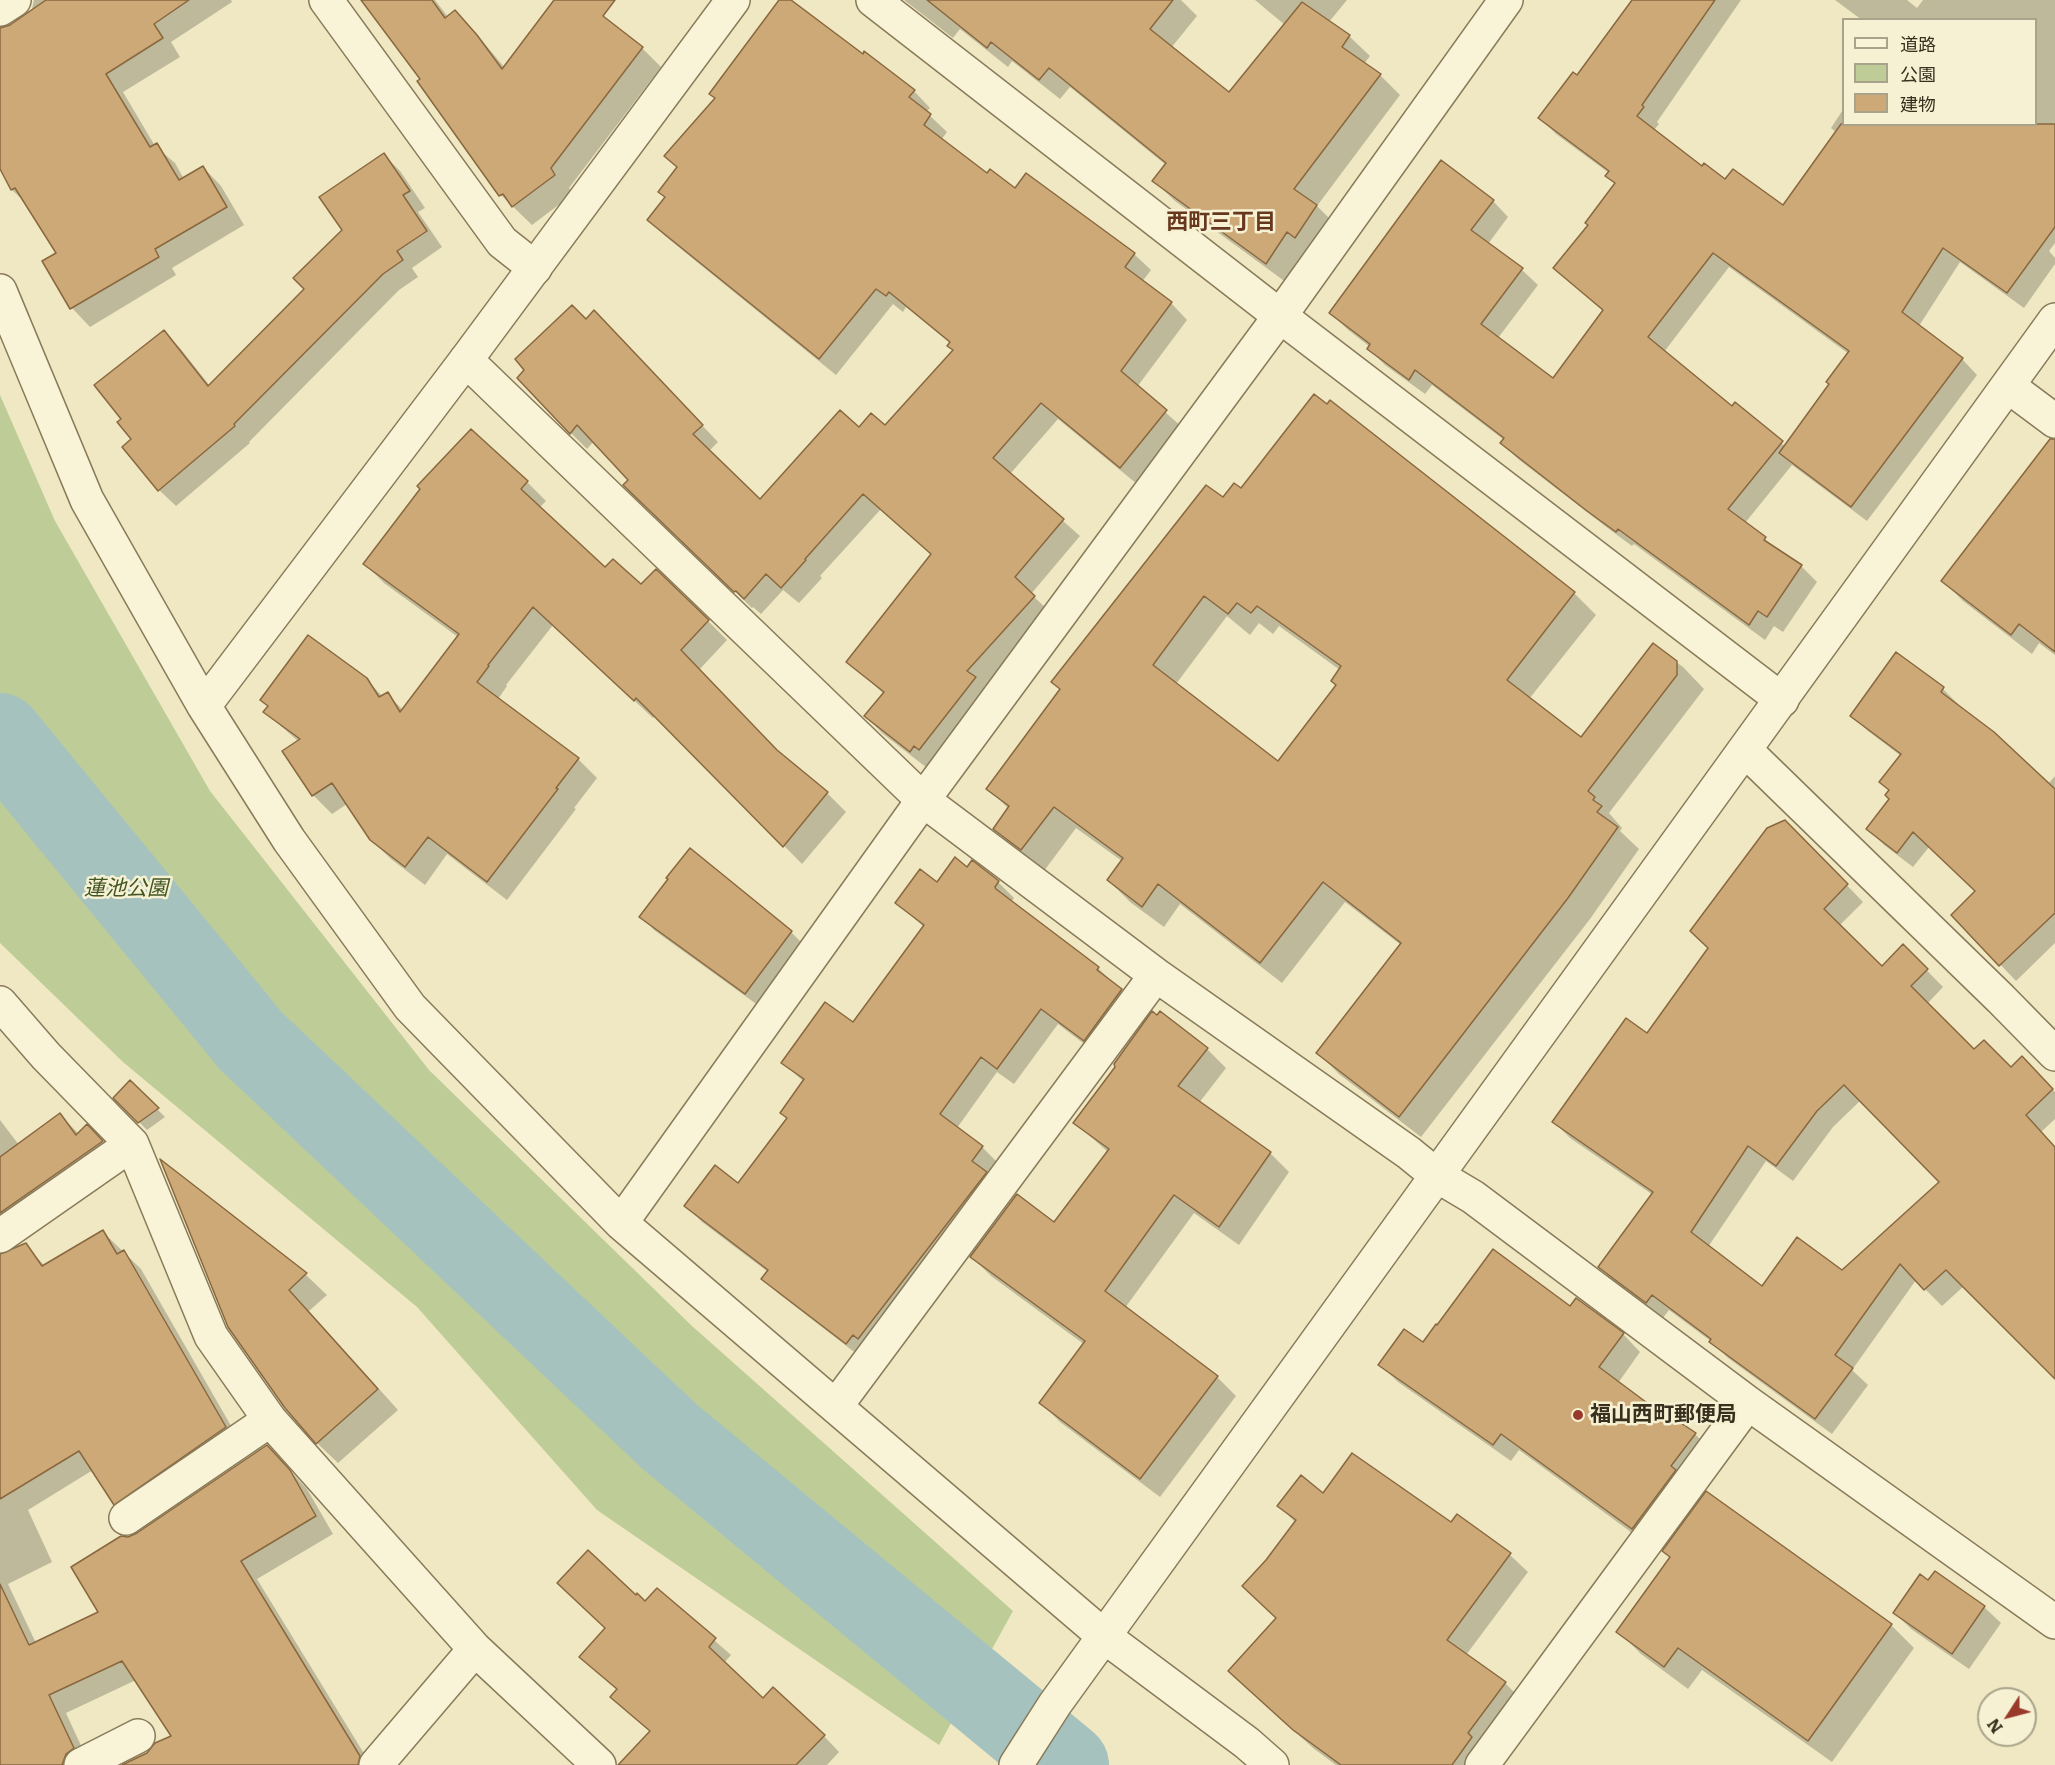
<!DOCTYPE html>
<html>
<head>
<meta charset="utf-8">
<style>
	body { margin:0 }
	#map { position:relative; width:2055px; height:1765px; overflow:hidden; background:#efe8c3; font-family:Literata,"Noto Sans JP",serif }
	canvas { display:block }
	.legend { position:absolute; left:1842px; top:18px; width:195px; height:108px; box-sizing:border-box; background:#f6f1d3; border:2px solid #aaa38b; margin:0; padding:8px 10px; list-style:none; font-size:18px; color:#392f1e }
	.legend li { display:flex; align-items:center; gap:12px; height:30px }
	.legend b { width:30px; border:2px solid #aaa38b }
	.north { position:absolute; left:1977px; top:1687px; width:60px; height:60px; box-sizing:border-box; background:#f6f1d3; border:2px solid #aaa38b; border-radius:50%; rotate:234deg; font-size:16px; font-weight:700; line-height:24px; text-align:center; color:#392f1e }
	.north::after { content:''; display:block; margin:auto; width:21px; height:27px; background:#993929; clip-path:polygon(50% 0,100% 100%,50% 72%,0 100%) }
</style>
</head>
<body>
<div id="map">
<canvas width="2055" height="1765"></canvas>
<ul class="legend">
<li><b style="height:8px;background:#f9f4d7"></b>道路</li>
<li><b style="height:16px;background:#becd97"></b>公園</li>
<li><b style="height:16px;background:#cea978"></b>建物</li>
</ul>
<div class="north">N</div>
</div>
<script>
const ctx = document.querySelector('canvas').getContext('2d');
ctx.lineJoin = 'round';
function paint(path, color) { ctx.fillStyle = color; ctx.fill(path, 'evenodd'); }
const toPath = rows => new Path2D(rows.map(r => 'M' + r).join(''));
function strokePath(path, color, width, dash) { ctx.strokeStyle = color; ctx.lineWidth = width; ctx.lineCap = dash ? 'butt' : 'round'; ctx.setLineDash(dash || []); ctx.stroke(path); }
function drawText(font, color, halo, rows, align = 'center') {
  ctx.font = font + ' Literata,"Noto Sans JP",serif'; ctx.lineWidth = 5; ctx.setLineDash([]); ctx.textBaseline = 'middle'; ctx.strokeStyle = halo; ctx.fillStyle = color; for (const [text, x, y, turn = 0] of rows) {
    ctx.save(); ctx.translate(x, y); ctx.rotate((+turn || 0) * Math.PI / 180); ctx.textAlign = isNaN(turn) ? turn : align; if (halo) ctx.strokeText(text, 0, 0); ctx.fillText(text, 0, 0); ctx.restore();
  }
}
paint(toPath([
	[0,395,55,521,210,791,429,1070,692,1326,1013,1611,939,1745,597,1510,417,1307,123,1062,0,943]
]), '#becd97');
paint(toPath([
	[34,0,231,0,232,2,171,42,180,57,123,92,155,146,175,163,184,179,203,167,221,186,244,225,172,268,176,275,90,327,72,308,44,262,58,253,28,205,12,190,0,166,0,29,11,26,26,17,32,9],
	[362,0,435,0,448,17,455,12,474,31,505,68,556,0,579,0,642,48,661,67,569,188,573,194,532,225,501,195,419,82,422,80],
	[780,0,788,0,914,91,930,108,926,112,947,132,941,140,987,175,1015,190,1027,175,1134,254,1151,270,1142,282,1171,303,1187,320,1137,387,1183,428,1137,484,1058,419,1010,474,1080,536,1031,594,1051,613,984,687,992,695,927,768,882,733,866,716,884,694,848,662,932,555,881,509,820,576,822,578,799,603,783,590,761,614,753,607,752,608,641,501,630,480,594,441,587,449,567,429,586,320,610,329,718,442,709,451,760,501,859,429,885,427,954,350,951,344,906,307,903,312,893,304,836,375,665,236,649,220,666,198,678,168,716,99],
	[904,0,1181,0,1197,16,1171,48,1229,94,1285,25,1255,0,1347,0,1329,22,1349,36,1370,56,1364,64,1380,75,1400,95,1317,206,1337,226,1287,283,1175,201,1154,181,1166,165,1070,87,1060,99,1012,61,1008,67,960,29,953,38],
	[1634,0,1741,0,1657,122,1659,124,1654,130,1703,168,1726,182,1783,207,1837,133,1831,128,1844,108,1844,124,2036,124,2036,20,1862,20,1835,0,1907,0,1917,8,1923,0,2055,0,2055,243,2049,251,2055,258,2055,264,2024,308,1960,262,1919,326,1962,359,1977,375,1867,521,1792,465,1745,523,1777,551,1801,566,1817,582,1783,632,1774,626,1765,640,1634,544,1632,546,1605,526,1518,459,1502,443,1504,440,1432,385,1425,394,1385,365,1369,349,1370,347,1347,329,1331,313,1493,201,1508,217,1488,244,1522,270,1538,285,1498,338,1554,380,1604,312,1555,268,1590,226,1616,185,1607,176,1609,173,1556,134,1540,118,1577,77],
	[1729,267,1849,354,1830,384,1785,446,1732,408,1664,352],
	[384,155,400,171,425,208,418,212,442,247,412,268,418,277,399,290,249,442,250,443,176,506,159,490,133,439,164,332,180,348,210,386,306,289,344,230],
	[1330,403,1574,593,1596,615,1529,699,1581,739,1653,645,1683,667,1704,689,1609,813,1622,828,1620,831,1639,849,1590,919,1421,1137,1339,1074,1318,1053,1401,945,1345,902,1282,983,1180,904,1164,927,1130,902,1108,880,1122,861,1076,828,1044,871,1016,850,995,829,1009,809,988,789,1223,500,1241,490],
	[1227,616,1250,635,1259,623,1273,634,1279,626,1340,670,1338,686,1278,763,1176,684],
	[2055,470,2055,655,2039,643,2032,654,1963,601,1943,581],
	[527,482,546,501,539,508,605,569,708,621,727,640,699,670,780,754,827,793,846,812,802,864,666,726,655,716,653,718,553,625,506,685,507,686,498,699,578,759,597,778,574,808,576,809,507,900,447,854,425,885,391,859,371,840,347,804,332,814,313,795,299,742,265,712,269,707,262,700,366,679,383,697,387,694,403,710,458,637,384,583,365,564],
	[1943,689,1958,704,1957,706,2048,784,2055,776,2055,943,2016,981,1953,915,1977,891,1929,847,1913,867,1884,845,1868,829,1891,799,1890,791,1901,756,1868,731,1852,716],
	[1785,821,1863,902,1839,926,1882,968,1903,946,1943,987,1927,1004,1974,1051,2011,1069,2022,1058,2055,1092,2055,1119,2041,1132,2055,1147,2055,1377,1964,1286,1942,1306,1916,1280,1852,1370,1868,1385,1832,1434,1728,1358,1712,1342,1669,1310,1663,1318,1616,1284,1600,1267,1653,1195,1570,1138,1554,1122,1648,1035,1710,948],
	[1861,1100,1942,1182,1842,1272,1762,1288,1708,1247,1766,1161,1793,1181,1833,1127],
	[968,869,998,882,1014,898,1011,902,1098,968,1137,1006,1100,1056,1058,1024,1014,1084,997,1072,957,1128,982,1147,998,1163,862,1358,779,1294,763,1278,768,1272,702,1222,686,1206,739,1185,788,1119,804,1082,783,1063,853,1024,925,928,897,903],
	[641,916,791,932,804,945,759,1006,654,930],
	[1207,1049,1226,1068,1199,1103,1270,1153,1289,1172,1239,1245,1194,1213,1125,1308,1217,1377,1236,1396,1160,1497,1060,1422,1041,1403,1085,1345,991,1276,972,1257,1054,1224,1108,1152,1075,1123],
	[130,1082,165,1117,147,1130,115,1098],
	[60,1115,79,1134,87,1127,119,1159,0,1246,0,1120,19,1145],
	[164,1164,306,1275,327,1295,309,1311,398,1410,338,1463,317,1443],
	[103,1232,141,1269,242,1445,132,1521,115,1504,93,1470,28,1510,52,1562,8,1584,36,1643,101,1612,128,1538,284,1464,307,1489,333,1534,257,1579,371,1765,126,1765,147,1754,173,1736,136,1680,66,1713,90,1765,0,1765,0,1256,25,1245,45,1266],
	[1571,1308,1623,1334,1640,1352,1618,1383,1659,1413,1661,1411,1695,1434,1713,1452,1650,1546,1519,1450,1511,1461,1398,1382,1380,1365,1423,1344],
	[1324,1495,1451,1524,1457,1516,1510,1555,1528,1572,1466,1655,1505,1683,1523,1701,1483,1765,1336,1765,1313,1748,1248,1689,1278,1619,1267,1561,1296,1523,1279,1506],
	[1935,1573,1984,1607,2001,1623,1969,1669,1911,1629,1895,1613,1929,1582],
	[657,1590,731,1655,724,1663,763,1700,824,1736,839,1752,827,1765,650,1765,651,1732,612,1697,618,1691,581,1657,636,1597,646,1603],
	[1891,1625,1914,1648,1832,1762,1702,1670,1688,1689,1641,1654,1618,1631]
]), '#0003');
strokePath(toPath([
	[0,735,251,1041,670,1437,1067,1765]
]), '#a5c2be', 84);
const building = toPath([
	[46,0,189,0,154,24,163,38,106,74,150,147,157,143,179,180,203,166,227,207,155,249,159,257,70,309,42,261,56,253,15,188,11,190,0,169,0,28,10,25,46,0],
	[361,0,432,0,445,18,455,10,477,35,502,69,554,0,615,0,603,16,643,47,551,168,555,175,512,207,503,194,499,196,417,81,420,79,361,0],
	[779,0,791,0,863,54,864,51,915,90,909,97,931,114,924,125,987,173,990,169,1015,188,1026,173,1135,253,1125,267,1172,302,1121,371,1167,410,1120,468,1041,403,993,458,1064,519,1015,577,1035,596,967,671,976,677,919,750,914,746,910,752,864,716,884,692,846,662,931,554,863,494,805,559,806,560,781,588,766,574,744,599,736,591,734,592,623,485,628,480,577,425,570,434,517,378,524,370,515,359,572,305,586,319,594,310,703,425,693,434,760,499,840,410,859,427,871,413,885,425,953,350,947,346,950,342,889,292,886,296,876,289,819,359,647,220,665,197,658,192,677,167,664,156,715,98,709,94,779,0],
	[927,0,1173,0,1150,29,1229,92,1302,2,1350,35,1342,47,1381,74,1294,189,1317,205,1295,238,1287,232,1266,264,1152,181,1166,163,1049,68,1039,80,991,42,987,48,927,0],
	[1632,0,1715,0,1642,105,1644,107,1637,116,1702,166,1704,163,1725,179,1733,169,1783,205,1841,124,2055,124,2055,227,2007,293,1943,248,1902,312,1963,358,1851,507,1779,453,1829,384,1826,382,1849,351,1713,253,1648,337,1732,406,1735,402,1783,441,1728,509,1766,537,1764,540,1802,565,1767,617,1758,611,1749,625,1618,529,1616,532,1587,511,1500,443,1504,438,1415,370,1409,380,1367,349,1370,344,1329,313,1441,160,1494,200,1471,230,1523,268,1481,324,1553,378,1603,310,1553,268,1588,225,1585,223,1615,183,1605,176,1609,171,1538,118,1573,72,1577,75,1632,0],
	[384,153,410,191,403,195,427,231,397,251,403,260,383,274,234,424,235,426,158,491,122,447,131,439,117,422,121,419,94,385,164,330,208,386,304,289,293,278,342,230,319,197,384,153],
	[1314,394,1327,404,1330,400,1575,592,1507,680,1581,737,1653,643,1677,661,1677,675,1588,791,1595,797,1593,800,1602,806,1597,812,1618,827,1568,898,1399,1117,1316,1053,1401,943,1323,882,1260,963,1158,884,1142,907,1107,880,1123,858,1054,807,1021,850,993,829,1009,806,986,789,1060,689,1051,682,1206,485,1223,497,1234,483,1241,488,1314,394],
	[1204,596,1228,614,1237,603,1251,613,1257,606,1341,666,1331,681,1336,685,1278,761,1153,665,1204,596],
	[471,429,528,481,521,489,605,567,613,559,641,584,656,569,709,620,681,650,777,750,828,792,783,847,649,711,636,698,634,701,533,607,488,665,489,666,477,682,579,758,556,788,558,789,487,882,428,837,405,867,370,840,332,783,312,796,282,751,300,739,263,712,268,706,260,700,308,635,367,678,379,697,388,692,400,712,459,634,363,564,420,489,417,486,471,429],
	[2050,439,2055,439,2055,652,2019,624,2011,635,1941,581,2050,439],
	[1896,652,1944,687,1941,692,1994,732,2055,789,2055,913,1999,966,1951,915,1975,891,1913,832,1897,853,1866,829,1889,799,1885,795,1889,790,1879,782,1901,754,1850,716,1896,652],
	[1785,820,1848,884,1824,909,1882,966,1903,944,1928,969,1911,986,1974,1049,1984,1040,2011,1067,2022,1056,2053,1089,2026,1115,2055,1147,2055,1379,1946,1270,1924,1290,1900,1264,1835,1355,1853,1368,1815,1419,1709,1342,1711,1339,1652,1295,1646,1303,1598,1267,1653,1192,1552,1122,1626,1018,1647,1033,1708,948,1690,931,1767,828,1785,820],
	[1844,1085,1939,1182,1842,1270,1797,1237,1762,1286,1691,1232,1748,1146,1776,1166,1817,1111,1844,1085],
	[690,848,792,931,745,994,639,917,668,879,666,878,690,848],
	[955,857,967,867,972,860,999,881,995,887,996,889,1099,967,1097,970,1122,989,1084,1041,1041,1009,997,1069,981,1057,940,1114,983,1146,972,1161,987,1172,858,1339,853,1335,846,1344,761,1279,768,1270,684,1206,715,1165,738,1183,787,1118,780,1113,804,1079,781,1063,825,1002,853,1022,924,925,895,903,920,869,937,882,955,857],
	[1152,1011,1157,1015,1160,1011,1208,1048,1178,1086,1271,1152,1219,1227,1174,1195,1105,1291,1218,1376,1140,1479,1039,1403,1085,1341,970,1257,1017,1194,1054,1222,1109,1149,1073,1123,1115,1067,1114,1064,1152,1011],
	[130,1080,159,1108,138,1123,113,1098,130,1080],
	[60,1113,76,1135,87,1124,103,1141,0,1213,0,1157,60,1113],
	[160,1159,307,1273,289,1290,378,1389,316,1444,285,1408,228,1327,160,1159],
	[103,1230,117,1254,124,1250,226,1427,114,1505,79,1451,0,1499,0,1254,26,1243,42,1266,103,1230],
	[1493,1249,1570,1306,1576,1298,1624,1333,1599,1367,1658,1411,1660,1409,1696,1433,1671,1466,1676,1470,1632,1529,1501,1434,1493,1445,1378,1365,1404,1329,1423,1342,1436,1324,1437,1325,1493,1249],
	[267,1445,290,1470,316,1516,241,1561,360,1756,358,1765,122,1765,147,1753,155,1743,171,1736,122,1661,49,1695,74,1748,66,1754,62,1765,0,1765,0,1584,29,1645,98,1612,71,1567,121,1536,128,1537,137,1533,267,1445],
	[1352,1453,1451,1522,1457,1514,1511,1553,1447,1640,1506,1682,1468,1733,1472,1737,1452,1765,1341,1765,1293,1730,1228,1671,1276,1618,1242,1586,1266,1560,1296,1520,1277,1506,1301,1475,1323,1493,1352,1453],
	[1706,1491,1892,1624,1808,1741,1678,1648,1664,1667,1616,1632,1670,1557,1662,1551,1706,1491],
	[588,1550,636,1595,637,1593,645,1601,657,1588,716,1638,709,1647,763,1698,773,1687,825,1735,796,1765,618,1765,650,1731,610,1697,617,1689,579,1657,605,1628,557,1583,588,1550],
	[1935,1571,1985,1606,1952,1654,1893,1613,1920,1574,1928,1580,1935,1571]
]);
paint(building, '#cea978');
strokePath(building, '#89683f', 1.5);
const minor = toPath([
	[326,0,502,242,535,268],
	[873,0,1280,316,1782,700],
	[0,9,14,0],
	[466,360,923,800,1156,975,1409,1153,1436,1175,1473,1197,1748,1403,2055,1622],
	[2008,386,2055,421],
	[1745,750,2001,999,2055,1054],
	[0,1003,46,1056,132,1144,211,1336,270,1420,475,1649,599,1765],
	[0,1236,132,1144],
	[836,1406,1156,975],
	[126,1518,270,1420],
	[81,1765,138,1736],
	[376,1765,475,1649],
	[1482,1765,1748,1403]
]);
const tertiary = toPath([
	[0,291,87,500,204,706,289,840,410,1007,621,1223,1105,1637,1247,1743,1272,1765],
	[204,706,466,360,733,0],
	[621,1223,923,800,1280,316,1506,0],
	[1016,1765,1055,1704,2055,320]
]);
strokePath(minor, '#897a5a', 36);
strokePath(tertiary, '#897a5a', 36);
strokePath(minor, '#f9f4d7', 33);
strokePath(tertiary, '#f9f4d7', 33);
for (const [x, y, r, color] of [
	[1578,1415,6,"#993929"]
]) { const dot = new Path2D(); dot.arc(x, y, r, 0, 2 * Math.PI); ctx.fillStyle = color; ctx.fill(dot); strokePath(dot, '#f6f1d3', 2); }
drawText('italic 21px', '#425624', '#f6f1d3', [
	["蓮池公園",126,889]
]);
drawText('bold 21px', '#392f1e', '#f6f1d3', [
	["福山西町郵便局",1590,1415]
], 'left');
drawText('bold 22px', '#66371d', '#f6f1d3', [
	["西町三丁目",1221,223]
]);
</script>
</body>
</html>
